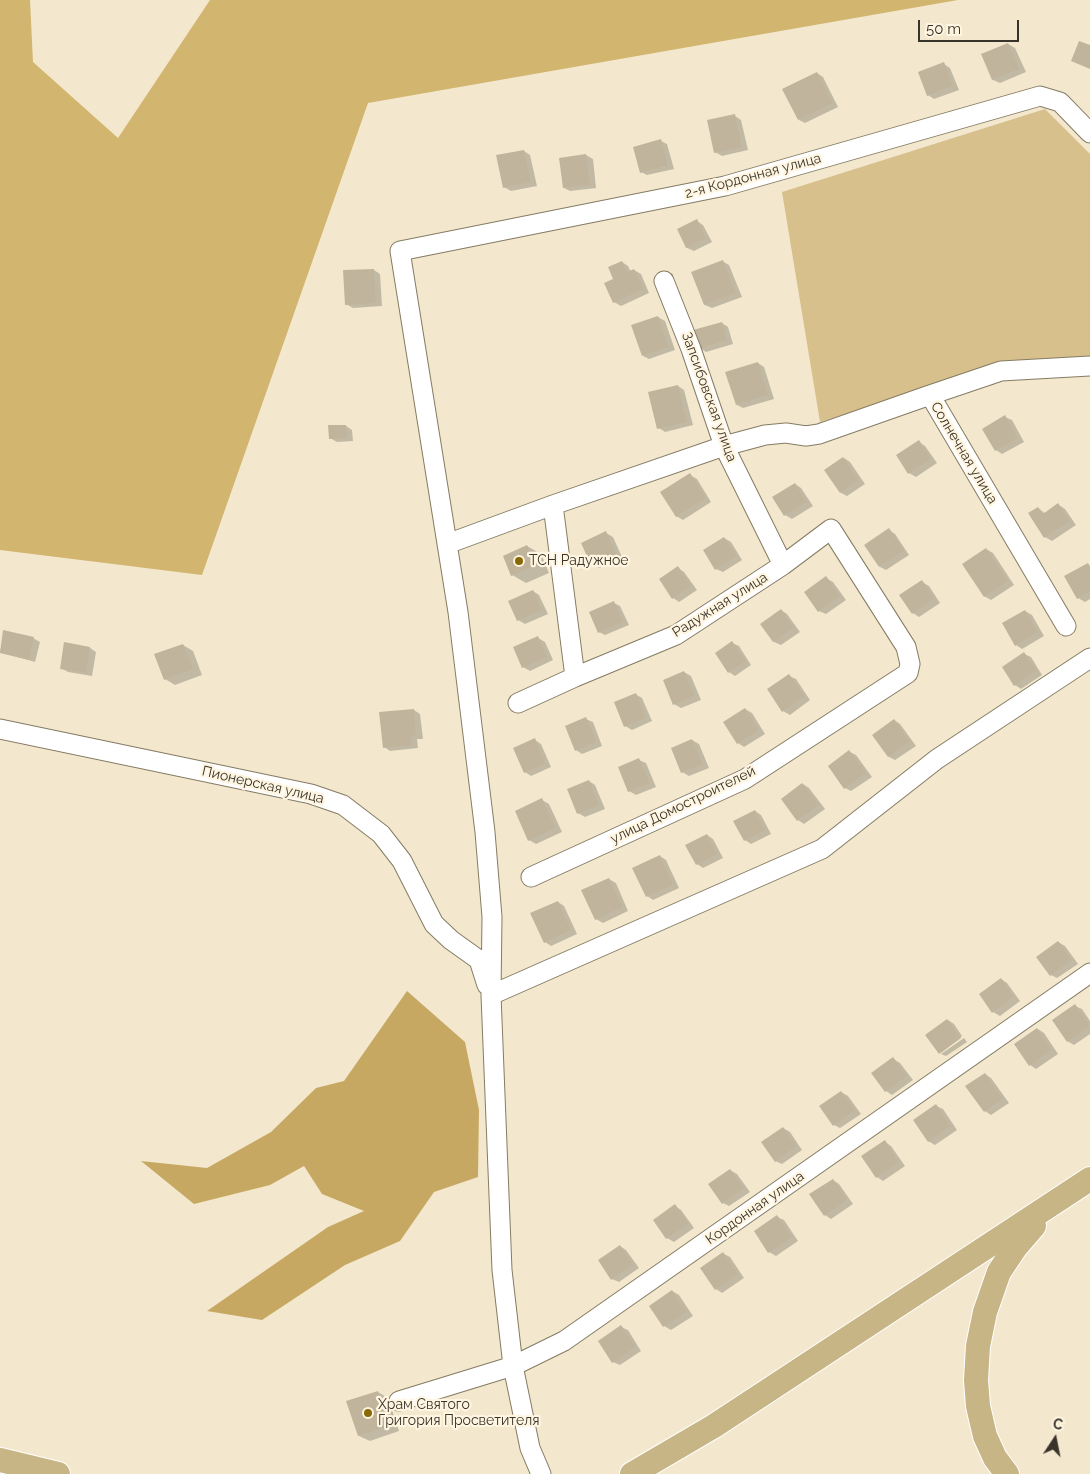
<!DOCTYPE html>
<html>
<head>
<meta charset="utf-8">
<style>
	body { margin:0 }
	#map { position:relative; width:1090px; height:1474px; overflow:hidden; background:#f3e8ce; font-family:Raleway,sans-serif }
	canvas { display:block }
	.north { position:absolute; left:1030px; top:1414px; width:50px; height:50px; -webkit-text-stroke:4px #fff5e0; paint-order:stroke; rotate:11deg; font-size:14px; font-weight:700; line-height:20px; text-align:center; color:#38342a }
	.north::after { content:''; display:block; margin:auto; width:18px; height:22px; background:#38342a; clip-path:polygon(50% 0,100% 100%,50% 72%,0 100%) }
	.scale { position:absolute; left:918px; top:20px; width:101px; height:22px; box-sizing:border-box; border:2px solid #38342a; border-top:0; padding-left:6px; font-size:15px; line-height:18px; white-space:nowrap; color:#38342a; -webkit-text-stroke:4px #fff5e0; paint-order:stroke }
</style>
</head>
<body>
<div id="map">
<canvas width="1090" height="1474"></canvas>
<div class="north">С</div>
<div class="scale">50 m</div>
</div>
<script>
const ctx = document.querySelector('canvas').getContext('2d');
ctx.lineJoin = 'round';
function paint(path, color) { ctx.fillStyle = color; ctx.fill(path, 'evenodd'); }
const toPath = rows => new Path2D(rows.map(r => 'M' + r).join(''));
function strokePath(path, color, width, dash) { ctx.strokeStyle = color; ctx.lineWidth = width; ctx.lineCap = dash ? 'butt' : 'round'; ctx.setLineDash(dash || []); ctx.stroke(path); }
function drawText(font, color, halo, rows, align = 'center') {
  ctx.font = font + ' Raleway,sans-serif'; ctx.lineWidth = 4.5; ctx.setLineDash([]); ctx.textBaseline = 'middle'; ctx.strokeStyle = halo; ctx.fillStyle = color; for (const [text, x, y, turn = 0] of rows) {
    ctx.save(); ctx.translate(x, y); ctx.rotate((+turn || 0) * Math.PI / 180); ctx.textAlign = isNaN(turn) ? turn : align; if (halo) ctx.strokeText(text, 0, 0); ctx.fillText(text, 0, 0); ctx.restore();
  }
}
paint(toPath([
	[1045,109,1090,154,1090,358,1000,364,820,422,782,192]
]), '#d7c08c');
paint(toPath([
	[0,0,30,0,33,62,118,138,210,0,958,0,368,103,202,575,0,550]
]), '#d2b56f');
paint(toPath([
	[407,991,465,1042,479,1110,478,1177,434,1192,400,1241,345,1265,262,1320,207,1311,328,1227,364,1211,322,1194,304,1166,270,1185,194,1204,141,1161,207,1168,271,1132,316,1088,344,1081]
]), '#c6a862');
paint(toPath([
	[1008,44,1015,48,1026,72,1000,83,993,80,983,55],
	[944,64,950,68,959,90,934,99,928,95],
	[817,73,823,77,838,107,805,123,799,120],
	[735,116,741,120,748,150,722,156,715,152],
	[661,141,667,144,674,169,647,175,641,172],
	[524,151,530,155,537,186,511,191,504,187],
	[586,155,593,159,596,188,570,191,564,188],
	[697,221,703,225,712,242,694,251,687,248,678,230],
	[722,261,729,265,742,297,712,308,705,305,693,273],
	[622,262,628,266,631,272,634,270,641,274,649,293,621,306,614,302,615,280],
	[374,270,380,274,382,306,353,308,346,304],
	[658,317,665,321,675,350,649,359,643,356],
	[722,323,728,327,733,344,706,352,700,348],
	[758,363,764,367,774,399,743,408,737,405],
	[678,386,684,390,693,425,665,432,659,428],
	[1005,417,1012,420,1024,442,1002,454,996,450],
	[346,426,352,430,353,441,337,442,330,438],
	[919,442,925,446,937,463,916,477,909,473],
	[844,458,850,462,865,484,847,496,841,493],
	[690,475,697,479,711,502,683,520,676,516],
	[795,484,801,488,813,506,792,519,785,515,774,498],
	[1059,505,1065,509,1076,525,1052,541,1045,537,1038,508,1046,514],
	[889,530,895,534,909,555,886,570,880,567],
	[606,533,613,537,622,557,599,568,592,564],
	[724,538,731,542,742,560,723,572,716,569],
	[527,546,541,554,549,573,526,583,512,575],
	[986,549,993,553,1014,585,991,600,984,596],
	[1088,564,1090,566,1090,599,1085,602,1078,598],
	[678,568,684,572,697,590,679,602,673,598],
	[826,578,833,582,846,600,826,614,819,611],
	[922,582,929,586,940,603,919,617,913,613],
	[533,591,539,595,548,614,525,624,518,620],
	[614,603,620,606,629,625,605,635,599,632],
	[781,610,787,614,800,632,781,645,774,642,762,624],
	[1025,611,1032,615,1044,636,1022,649,1016,645],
	[4,632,33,638,40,642,35,662,0,652],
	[538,638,545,642,553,660,530,671,523,667],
	[732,643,739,646,751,665,735,676,729,672],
	[65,644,90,648,96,652,92,676,68,672,61,668],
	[183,645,193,651,202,675,175,685,165,679],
	[1024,654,1031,657,1042,675,1021,689,1015,685],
	[684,672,691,676,701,700,681,708,674,704],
	[789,676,796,679,810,700,790,715,783,711],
	[635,694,642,698,652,721,632,730,625,726],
	[745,709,752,713,765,734,744,747,738,743],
	[414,710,420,714,423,739,417,739,418,748,390,751,384,747],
	[586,719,593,722,602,746,582,754,576,750],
	[894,720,900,724,916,746,895,760,889,757,873,735],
	[535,740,541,744,551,767,531,776,525,772],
	[692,740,699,744,709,768,689,776,682,772],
	[850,752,856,755,872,777,851,791,845,788],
	[639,760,646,763,656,787,636,795,629,791],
	[589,781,595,785,605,809,585,817,578,813],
	[803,784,809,788,825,809,804,824,798,820],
	[542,800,549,804,562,832,536,844,529,840],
	[755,811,761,815,771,834,751,844,745,840],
	[707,835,713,839,723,858,703,868,697,864],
	[660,856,666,860,679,888,653,900,647,896],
	[609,879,616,883,628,911,603,923,596,919],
	[558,902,564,906,577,934,551,946,545,942],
	[1058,942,1065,946,1078,964,1057,978,1051,975],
	[1001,979,1007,983,1020,1001,1000,1016,993,1012],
	[1075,1006,1082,1009,1090,1021,1090,1034,1074,1045,1067,1041],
	[948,1020,954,1024,962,1036,941,1053],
	[1038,1029,1044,1033,1058,1054,1036,1069,1030,1065],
	[964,1038,967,1042,946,1056,941,1054],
	[893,1059,900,1063,913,1080,892,1095,886,1091],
	[985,1074,991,1078,1009,1103,991,1115,985,1111],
	[841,1092,848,1096,861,1114,840,1128,834,1125],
	[936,1106,943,1109,957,1130,935,1145,928,1141],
	[783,1128,790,1132,802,1150,782,1164,775,1161],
	[885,1142,891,1146,905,1166,883,1181,877,1177],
	[730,1170,737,1174,750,1192,729,1206,723,1203],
	[833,1180,839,1184,853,1204,831,1219,825,1215],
	[675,1206,681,1210,694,1228,674,1242,667,1238,655,1220],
	[777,1217,784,1220,798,1241,776,1256,769,1252],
	[620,1246,626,1250,639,1268,619,1282,612,1279],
	[724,1254,730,1257,744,1278,722,1293,716,1289],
	[672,1291,679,1295,693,1316,671,1330,664,1326,651,1306],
	[621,1327,628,1330,641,1351,620,1365,613,1362],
	[378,1392,388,1398,399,1431,370,1441,359,1436]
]), '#0003');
paint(toPath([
	[1079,41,1090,45,1090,69,1071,61],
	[1008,43,1020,69,992,80,981,54],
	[944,62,953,86,927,96,918,72],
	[817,72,833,103,798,120,782,89],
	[735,114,742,147,714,153,707,120],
	[661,139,668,165,640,173,633,147],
	[524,150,531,182,503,188,496,155],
	[586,154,590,185,563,188,559,158],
	[697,219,706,238,686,248,677,229],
	[723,260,736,293,704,305,691,272],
	[622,261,627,272,634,269,644,289,613,303,604,283,613,279,608,267],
	[374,269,376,303,345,305,343,270],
	[658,316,669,347,642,356,631,325],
	[722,322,727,340,699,349,693,330],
	[758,362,768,395,736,405,725,372],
	[678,385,687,422,657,429,648,392],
	[1005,415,1018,438,995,451,982,429],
	[328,425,346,425,347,438,329,439],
	[919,440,931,459,908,474,896,455],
	[843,457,859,480,840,493,824,470],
	[690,473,706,498,676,517,660,492],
	[795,483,807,502,784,516,772,497],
	[1058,503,1070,521,1044,538,1028,513,1038,507,1043,514],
	[889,528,904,551,879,567,864,545],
	[606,531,616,554,591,565,581,543],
	[724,537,737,556,715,570,703,550],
	[527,545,536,565,511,576,503,556],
	[986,548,1008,581,984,597,962,564],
	[1088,563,1090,567,1090,592,1077,599,1064,576],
	[678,566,691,586,672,599,659,579],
	[826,576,840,596,818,612,804,592],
	[922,580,934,599,912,614,899,595],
	[533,590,542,610,517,621,508,601],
	[614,601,623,622,598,633,589,612],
	[781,609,794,628,773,642,760,624],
	[1025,610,1038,632,1015,646,1002,623],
	[3,630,34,637,29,660,0,653],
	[538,636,547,657,522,668,513,647],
	[732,641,746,661,728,673,715,653],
	[64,642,90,647,86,673,60,669],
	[183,644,193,669,164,680,154,654],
	[1024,652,1037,671,1014,686,1002,667],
	[684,671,695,696,673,705,663,680],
	[789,674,805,696,782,712,767,689],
	[636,693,646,718,624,727,614,702],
	[745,708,759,730,737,744,723,722],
	[414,709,416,736,411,736,412,745,383,748,379,712],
	[586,717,597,742,575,751,565,726],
	[894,719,910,742,888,757,872,735],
	[535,738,545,764,524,773,513,748],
	[692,739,703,764,681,773,671,748],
	[849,750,866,773,844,789,828,766],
	[639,758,650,783,628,792,618,767],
	[589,780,599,805,577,814,567,789],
	[802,783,819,805,797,821,781,799],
	[542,798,556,828,528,841,515,811],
	[755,810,765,830,744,841,733,821],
	[707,834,717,854,696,865,685,845],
	[660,855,673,885,646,897,632,868],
	[609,878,623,907,595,920,581,890],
	[558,901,571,930,544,943,530,913],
	[1058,941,1072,960,1050,976,1036,957],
	[1001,978,1014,997,992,1013,979,994],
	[1075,1004,1090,1026,1067,1042,1052,1020],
	[947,1019,961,1038,939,1054,925,1035],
	[1037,1028,1052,1050,1029,1066,1014,1044],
	[893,1057,907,1076,885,1092,871,1073],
	[985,1073,1003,1099,984,1112,965,1086],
	[841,1091,855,1110,833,1126,819,1106],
	[936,1104,951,1126,928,1142,913,1120],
	[783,1127,797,1146,775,1162,761,1142],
	[885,1140,899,1162,876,1178,861,1156],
	[730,1169,744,1188,722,1204,708,1184],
	[833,1179,847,1200,824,1216,809,1194],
	[675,1204,689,1224,666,1239,653,1220],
	[777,1215,792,1237,768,1253,754,1231],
	[620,1245,633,1264,611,1280,598,1260],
	[723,1252,738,1274,715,1290,700,1268],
	[672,1290,687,1312,663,1327,649,1306],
	[621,1325,636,1347,612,1363,598,1341],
	[378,1391,390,1426,358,1436,346,1401]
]), '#c0b59c');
const minor = toPath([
	[664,281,691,349,724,446,783,565],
	[447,544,553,505,724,446,765,435,786,433,806,436,819,434,930,395],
	[1066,626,930,395,1001,371,1090,366],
	[518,703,575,677],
	[0,729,311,794,343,805,381,834,402,861,434,924,451,940,479,960,487,985],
	[531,877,745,779,908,673,910,664,906,647,831,529,783,565,676,635,575,677,553,505],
	[491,995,822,849,937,759,1090,658],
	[399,1401,513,1366,564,1341,1090,973],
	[541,1474,530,1448,513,1366,502,1270,491,995,492,917,485,832,458,612,400,251,725,186,1040,96,1060,102,1090,133]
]);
const major = toPath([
	[0,1460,58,1474],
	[632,1474,714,1426,1090,1179],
	[1007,1474,995,1458,985,1436,978,1406,976,1380,978,1346,985,1312,999,1272,1015,1248,1034,1226]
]);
strokePath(minor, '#857b63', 21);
strokePath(major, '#fff', 26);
strokePath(minor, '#fff', 19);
strokePath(major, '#c8b586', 24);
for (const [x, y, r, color] of [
	[519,561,5,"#896907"],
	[368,1413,5,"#896907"]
]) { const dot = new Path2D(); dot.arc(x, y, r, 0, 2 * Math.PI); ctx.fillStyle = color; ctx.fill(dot); strokePath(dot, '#fff5e0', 2); }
drawText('14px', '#38342a', '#fff5e0', [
	["2-я Кордонная улица",753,176,-15],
	["Запсибовская улица",709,397,70],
	["Солнечная улица",964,453,59],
	["Радужная улица",720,605,-32],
	["Пионерская улица",263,785,13],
	["улица Домостроителей",683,805,-26],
	["Кордонная улица",755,1208,-35]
]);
drawText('14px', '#38342a', '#fff5e0', [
	["ТСН Радужное",529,561],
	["Храм Святого",378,1405],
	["Григория Просветителя",378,1421]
], 'left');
</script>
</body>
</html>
